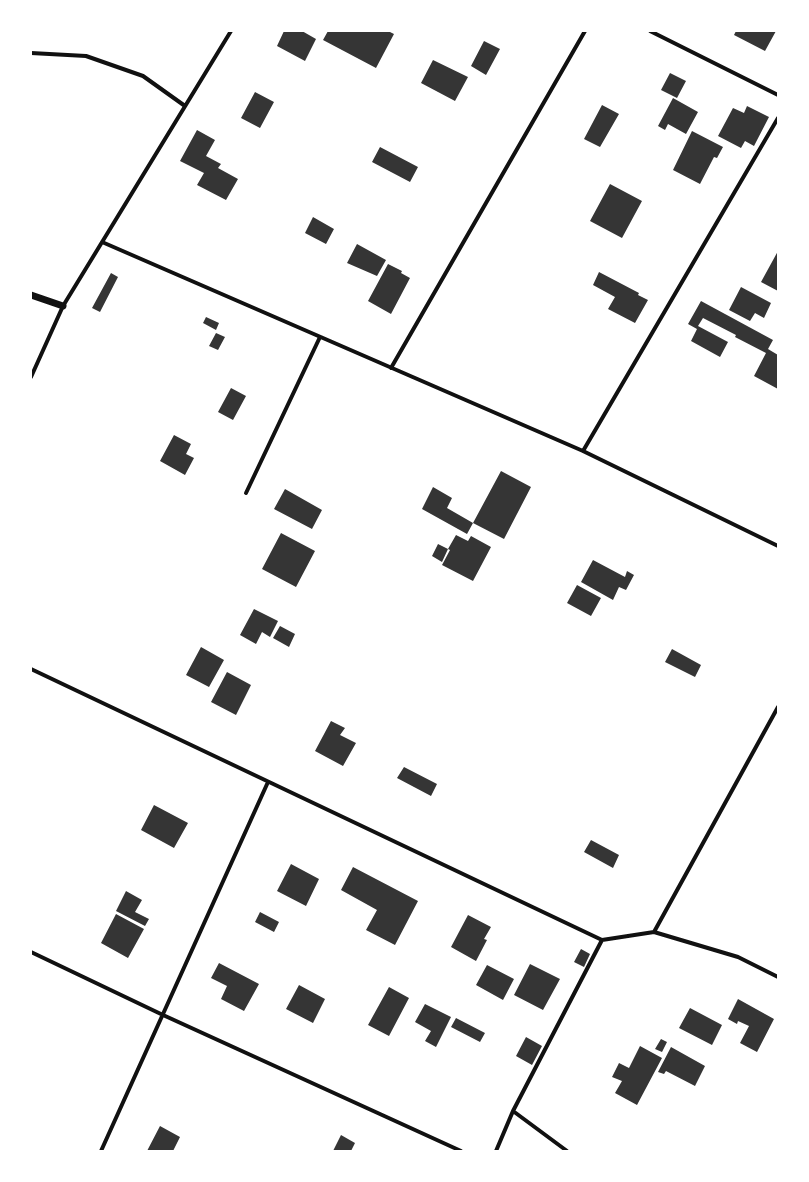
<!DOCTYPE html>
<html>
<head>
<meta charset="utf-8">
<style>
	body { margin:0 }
	#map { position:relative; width:809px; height:1182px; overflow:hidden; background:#fff; font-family:Literata,serif }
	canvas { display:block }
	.frame { position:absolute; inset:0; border:32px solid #fff; pointer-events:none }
</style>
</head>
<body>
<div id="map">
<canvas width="809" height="1182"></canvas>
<div class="frame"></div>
</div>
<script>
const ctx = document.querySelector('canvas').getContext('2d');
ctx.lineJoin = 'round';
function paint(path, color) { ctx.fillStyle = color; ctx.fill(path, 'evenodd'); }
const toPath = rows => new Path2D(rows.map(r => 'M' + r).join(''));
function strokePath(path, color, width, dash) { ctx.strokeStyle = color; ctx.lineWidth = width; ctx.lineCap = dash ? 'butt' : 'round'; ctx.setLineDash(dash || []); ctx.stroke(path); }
paint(toPath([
	[284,31,302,31,316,39,305,61,277,46],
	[328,31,388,31,394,34,376,68,323,40],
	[736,31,776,31,765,51,734,35],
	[484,41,500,49,486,75,471,66],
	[433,60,468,77,455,101,421,83],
	[670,73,686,81,677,98,661,90],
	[255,92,274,102,260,128,241,118],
	[673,98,698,112,686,134,668,124,665,130,658,126],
	[602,105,619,114,600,147,584,139],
	[747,106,769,117,754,146,745,141,741,148,718,136,733,108,744,113],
	[197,130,215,140,206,156,221,164,218,168,238,179,226,200,197,185,204,173,180,161],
	[692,131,723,147,717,158,714,157,700,184,673,170],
	[380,147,418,167,410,182,372,162],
	[610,184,642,201,622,238,590,221],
	[313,217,334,229,326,244,305,233],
	[357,244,386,260,377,276,347,263],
	[778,251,778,291,761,282],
	[388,264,402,271,401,273,410,278,391,314,368,301],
	[599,272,639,293,638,295,648,300,635,323,608,309,615,297,593,285],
	[111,273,118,277,100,312,92,308],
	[741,287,771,303,764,318,755,313,750,321,729,310],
	[701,301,773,340,768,349,778,355,778,389,754,376,766,353,735,337,736,335,703,318,698,326,728,342,720,357,691,341,697,329,688,324],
	[206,317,219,323,216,330,203,323],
	[216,333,225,337,218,350,209,346],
	[231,388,246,396,233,420,218,412],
	[174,435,191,444,186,454,194,458,185,475,160,461],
	[501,471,531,487,504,539,473,523],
	[433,487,452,498,447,508,473,523,467,534,422,509],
	[285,489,322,510,312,529,274,509],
	[281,533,315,551,296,587,262,569],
	[456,535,468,541,471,536,491,547,473,581,442,565,450,550,448,549,442,562,432,556,438,544,448,549],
	[593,560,625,577,627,571,634,575,626,590,619,587,613,600,581,582],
	[577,585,601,598,591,616,567,603],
	[254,609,278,621,270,637,262,632,256,644,240,635],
	[280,626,295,634,289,647,273,638],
	[201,647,224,660,209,687,186,675],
	[672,649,701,665,695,677,665,662],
	[227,672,251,685,236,715,211,702],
	[331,721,345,728,340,735,356,743,343,766,315,751],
	[404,767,437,784,431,796,397,778],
	[154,805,188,823,174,848,141,830],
	[591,840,619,855,613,868,584,852],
	[291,864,319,879,306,906,277,891],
	[353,867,418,901,395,945,366,930,377,910,341,890],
	[126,891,142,900,135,912,149,919,145,926,116,911],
	[260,912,279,922,274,932,255,922],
	[116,914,144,929,128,958,101,943],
	[468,915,491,927,484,939,487,940,476,961,451,947],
	[581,949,590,954,584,967,574,962],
	[219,963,259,984,244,1011,221,999,227,986,211,978],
	[530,964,560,979,543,1010,514,995],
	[487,965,514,979,503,1000,476,985],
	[299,985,325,999,313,1023,286,1009],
	[389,987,409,998,389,1036,368,1025],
	[738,999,774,1019,757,1052,740,1043,749,1026,738,1021,737,1024,728,1019],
	[425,1004,451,1017,436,1047,425,1041,431,1031,415,1022],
	[690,1008,722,1025,712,1045,679,1028],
	[456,1018,485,1033,480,1042,451,1027],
	[526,1037,542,1046,532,1065,516,1056],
	[661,1039,667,1042,662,1052,655,1049],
	[640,1046,662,1058,637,1105,615,1093,622,1081,612,1077,619,1063,629,1068],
	[671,1047,705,1066,695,1086,666,1071,664,1074,658,1072],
	[160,1126,180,1137,173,1151,147,1151],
	[341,1135,355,1143,351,1151,333,1151]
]), '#353535');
strokePath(toPath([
	[650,31,778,95],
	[31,53,86,56,143,76,185,106],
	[102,242,583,451,778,546],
	[391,368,585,31],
	[31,377,63,306,231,31],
	[583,451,778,118],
	[246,493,320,337],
	[31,669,602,940,654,932,738,957,778,977],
	[654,932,778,707],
	[31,952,163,1015,461,1151],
	[513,1111,567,1151],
	[101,1151,268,782],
	[496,1151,513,1111,602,940]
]), '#111', 4);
strokePath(toPath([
	[31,295,63,306]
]), '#111', 7);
</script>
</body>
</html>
